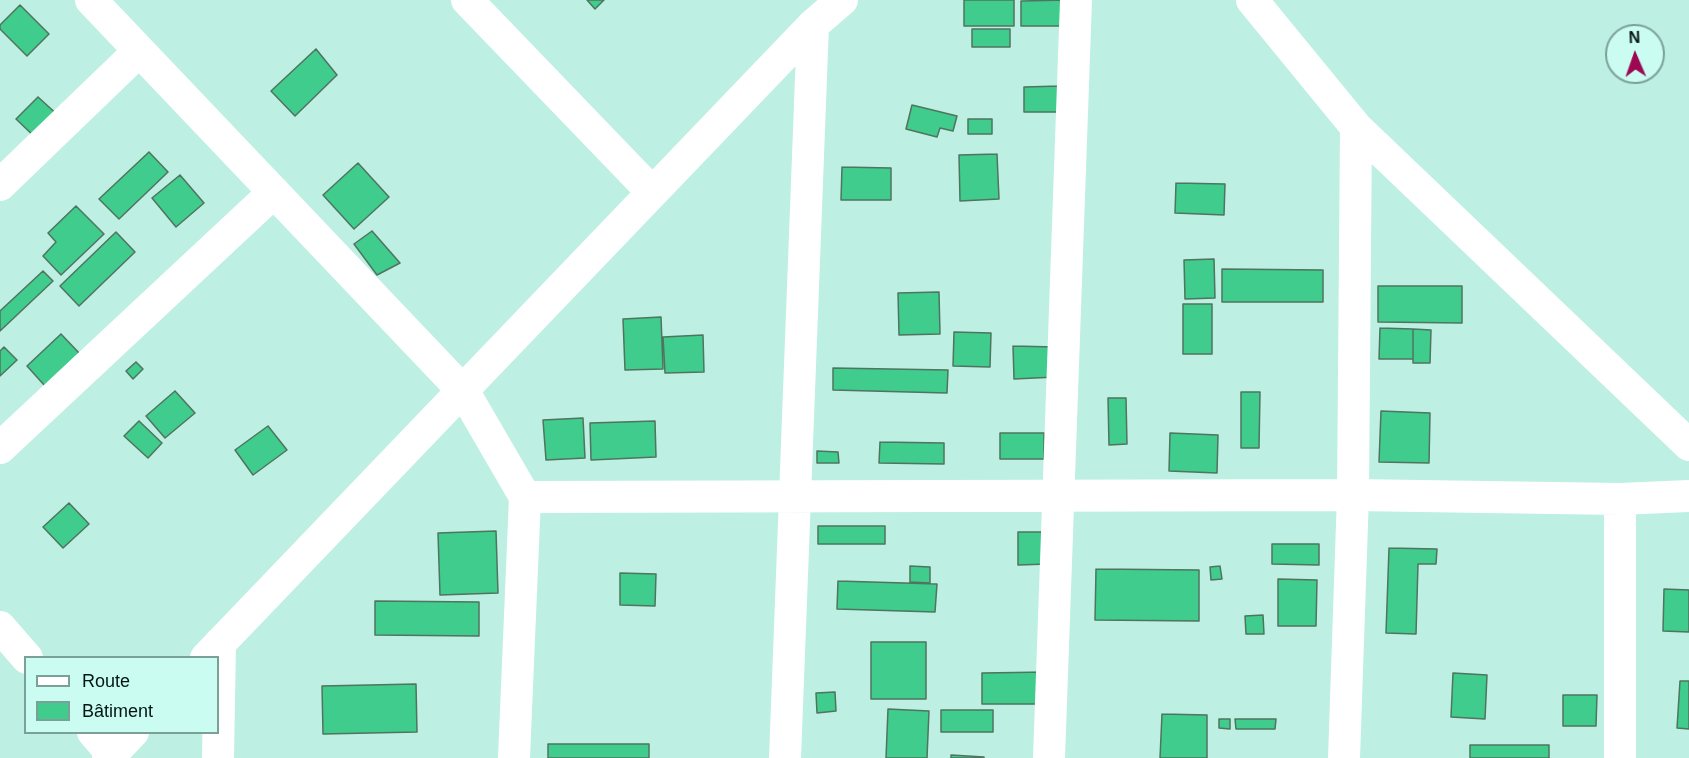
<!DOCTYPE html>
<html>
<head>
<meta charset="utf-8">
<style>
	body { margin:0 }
	#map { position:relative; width:1689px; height:758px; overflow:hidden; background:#bdefe3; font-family:Arial,sans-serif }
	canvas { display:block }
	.legend { position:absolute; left:24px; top:656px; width:195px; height:78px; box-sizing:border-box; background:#cafcf1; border:2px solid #7ba098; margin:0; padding:8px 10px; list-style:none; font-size:18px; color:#041613 }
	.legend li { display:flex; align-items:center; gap:12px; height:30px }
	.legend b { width:30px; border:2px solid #7ba098 }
	.north { position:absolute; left:1605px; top:24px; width:60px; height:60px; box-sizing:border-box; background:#cafcf1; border:2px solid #7ba098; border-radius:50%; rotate:358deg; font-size:16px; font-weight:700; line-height:24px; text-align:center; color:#041613 }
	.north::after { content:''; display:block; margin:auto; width:21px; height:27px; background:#9d0853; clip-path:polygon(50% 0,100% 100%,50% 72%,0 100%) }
</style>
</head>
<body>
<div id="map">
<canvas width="1689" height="758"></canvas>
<ul class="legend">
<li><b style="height:8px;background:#fff"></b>Route</li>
<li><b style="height:16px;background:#40cc8d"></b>Bâtiment</li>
</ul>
<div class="north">N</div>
</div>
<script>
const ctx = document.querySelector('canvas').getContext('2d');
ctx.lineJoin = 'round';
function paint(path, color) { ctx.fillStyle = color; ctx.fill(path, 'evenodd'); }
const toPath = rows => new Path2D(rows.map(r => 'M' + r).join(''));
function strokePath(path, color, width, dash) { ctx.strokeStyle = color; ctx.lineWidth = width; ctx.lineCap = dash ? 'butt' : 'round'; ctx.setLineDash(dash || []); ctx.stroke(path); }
const building = toPath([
	[587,0,604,0,595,9,587,0],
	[964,0,1014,0,1014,26,964,26,964,0],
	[1066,0,1066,26,1021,26,1021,1,1066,0],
	[20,5,49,34,27,56,0,29,0,25,20,5],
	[972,29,1010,29,1010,47,972,47,972,29],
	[316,49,337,75,295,116,271,91,316,49],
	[1060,86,1066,112,1024,112,1024,87,1060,86],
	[38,97,60,117,38,140,16,119,38,97],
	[912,105,957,116,953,131,940,128,937,137,906,129,912,105],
	[968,119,992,119,992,134,968,134,968,119],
	[149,152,168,172,119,219,99,199,149,152],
	[997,154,999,199,960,201,959,155,997,154],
	[358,163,389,197,354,229,323,195,358,163],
	[842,167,891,168,891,200,841,200,842,167],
	[180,175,204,203,176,227,152,198,180,175],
	[1176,183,1225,184,1224,215,1175,213,1176,183],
	[76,206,104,234,61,275,43,256,56,242,48,233,76,206],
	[372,231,400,263,377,275,354,244,372,231],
	[116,232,135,252,79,306,60,286,116,232],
	[1214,259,1215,298,1185,299,1184,260,1214,259],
	[1222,269,1323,270,1323,302,1222,302,1222,269],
	[43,271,53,281,0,331,0,311,43,271],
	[1378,286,1462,286,1462,323,1378,322,1378,286],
	[939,292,940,334,899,335,898,293,939,292],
	[1183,304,1212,304,1212,354,1183,354,1183,304],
	[661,317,663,369,625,370,623,319,661,317],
	[1380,328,1413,329,1413,359,1379,359,1380,328],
	[1413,329,1431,330,1430,363,1413,363,1413,329],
	[954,332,991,333,990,367,953,366,954,332],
	[61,334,80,354,45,386,27,366,61,334],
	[703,335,704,372,665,373,663,337,703,335],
	[1013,346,1055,347,1056,377,1014,379,1013,346],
	[4,347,17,360,0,376,0,351,4,347],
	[136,362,143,369,133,379,126,371,136,362],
	[833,368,948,370,947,393,833,390,833,368],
	[175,391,195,413,165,438,146,416,175,391],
	[1241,392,1260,392,1259,448,1241,448,1241,392],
	[1108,398,1126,398,1127,444,1109,445,1108,398],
	[1381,411,1430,413,1429,463,1379,462,1381,411],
	[583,418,585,458,546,460,543,420,583,418],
	[139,421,162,443,148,458,124,436,139,421],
	[655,421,656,457,591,460,590,423,655,421],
	[268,426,287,450,253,475,235,450,268,426],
	[1000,433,1044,433,1044,459,1000,459,1000,433],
	[1170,433,1218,435,1217,473,1169,471,1170,433],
	[880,442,944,443,944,464,879,463,880,442],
	[817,451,838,452,839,463,817,463,817,451],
	[69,503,89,524,63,548,43,527,69,503],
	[818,526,885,526,885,544,818,544,818,526],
	[496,531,498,593,440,595,438,533,496,531],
	[1018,532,1047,532,1048,564,1018,565,1018,532],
	[1272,544,1319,544,1319,565,1272,564,1272,544],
	[1389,548,1437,549,1436,564,1418,564,1416,634,1386,633,1389,548],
	[910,566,930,567,930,583,910,582,910,566],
	[1220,566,1222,579,1211,580,1210,567,1220,566],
	[1096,569,1199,570,1199,621,1095,620,1096,569],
	[620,573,656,574,655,606,620,605,620,573],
	[1278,579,1317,580,1316,626,1278,626,1278,579],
	[838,581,937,584,935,612,837,609,838,581],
	[1664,589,1689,590,1689,632,1663,631,1664,589],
	[375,601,479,602,479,636,375,635,375,601],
	[1263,615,1264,634,1246,634,1245,616,1263,615],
	[871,642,926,642,926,699,871,699,871,642],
	[1047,672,1047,704,982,704,982,673,1047,672],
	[1453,673,1487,675,1485,719,1451,717,1453,673],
	[1680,681,1689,681,1689,729,1677,728,1680,681],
	[416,684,417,732,323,734,322,686,416,684],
	[835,692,836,711,817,713,816,693,835,692],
	[1563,695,1597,695,1596,726,1563,726,1563,695],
	[888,709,929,711,927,758,886,758,888,709],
	[941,710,993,710,993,732,941,732,941,710],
	[1162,714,1207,715,1207,758,1160,758,1162,714],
	[1219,719,1230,719,1230,729,1219,728,1219,719],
	[1235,719,1276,719,1275,729,1236,729,1235,719],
	[548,744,649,744,649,758,548,758,548,744],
	[1470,745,1549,745,1549,758,1470,758,1470,745],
	[951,755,984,757,984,758,951,758,951,755]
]);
paint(building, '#40cc8d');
strokePath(building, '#4f745f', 1.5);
strokePath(toPath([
	[91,0,464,392,525,497,514,758],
	[467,0,652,192],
	[1252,0,1356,127,1689,445],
	[0,185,139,51],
	[0,448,274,192],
	[525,497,1353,495,1620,499,1689,496],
	[0,627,27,658],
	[206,658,813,25,842,0],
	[93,732,112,754],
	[108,758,133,732],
	[218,758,220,643],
	[785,758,813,25],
	[1049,758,1076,0],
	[1344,758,1353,495,1356,127],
	[1620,758,1620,499]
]), '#fff', 32);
</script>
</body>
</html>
